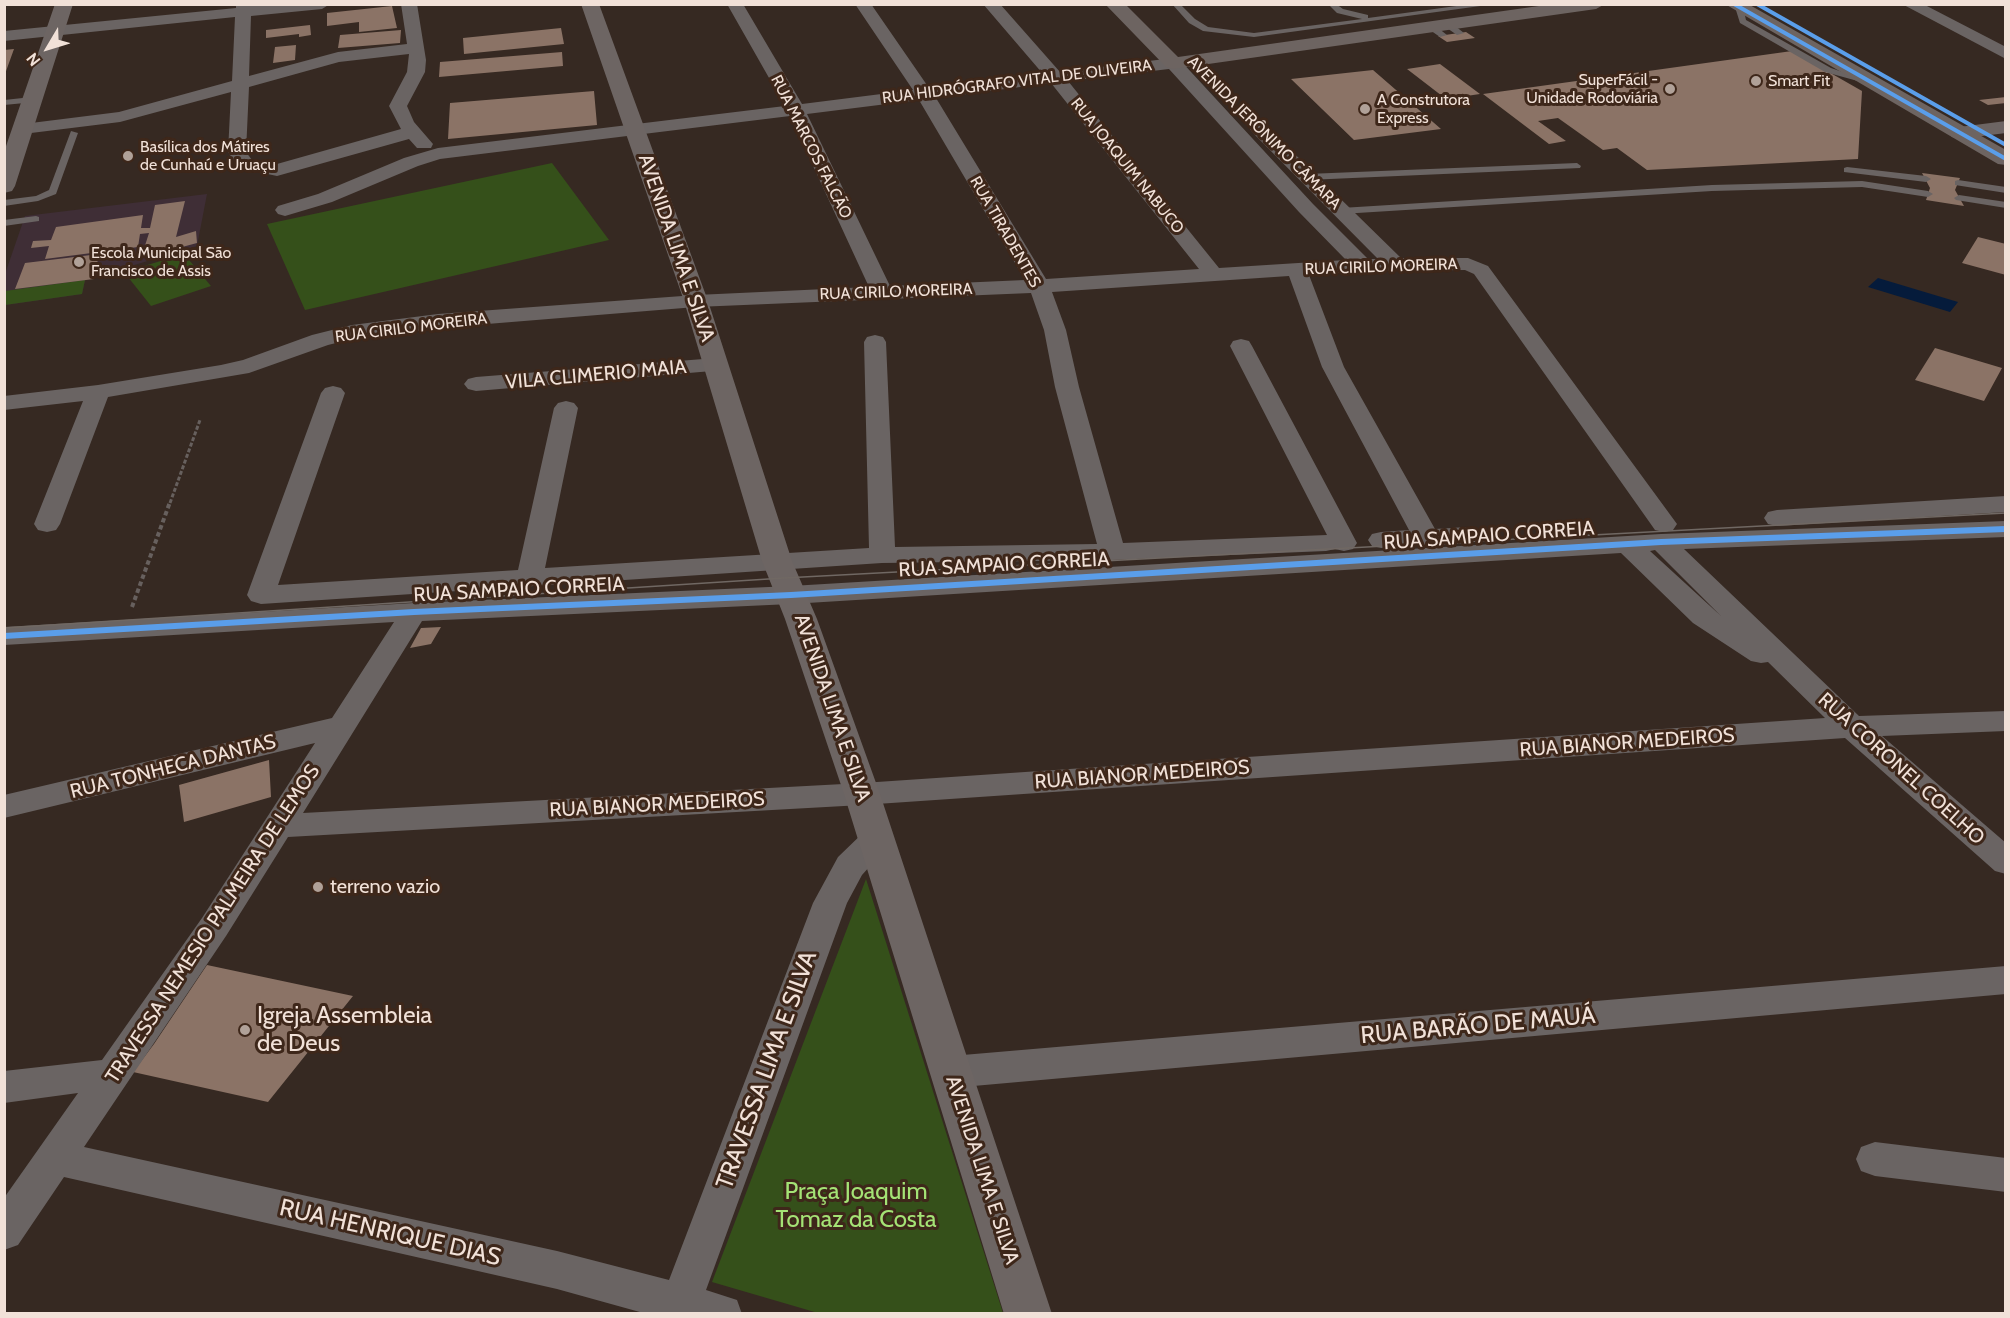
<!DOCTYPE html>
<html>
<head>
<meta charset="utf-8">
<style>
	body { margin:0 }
	#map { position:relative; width:2010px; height:1318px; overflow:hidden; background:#362922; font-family:Cabin,sans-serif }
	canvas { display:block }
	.frame { position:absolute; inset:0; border:6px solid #f1e1d8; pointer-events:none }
	.north { position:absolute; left:18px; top:18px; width:60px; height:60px; -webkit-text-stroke:4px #3e271a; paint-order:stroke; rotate:232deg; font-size:16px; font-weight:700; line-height:24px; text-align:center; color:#f1e1d8 }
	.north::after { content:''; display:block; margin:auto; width:21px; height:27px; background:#f1e1d8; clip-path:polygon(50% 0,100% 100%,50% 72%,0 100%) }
</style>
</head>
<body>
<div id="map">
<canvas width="2010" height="1318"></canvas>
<div class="frame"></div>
<div class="north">N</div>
</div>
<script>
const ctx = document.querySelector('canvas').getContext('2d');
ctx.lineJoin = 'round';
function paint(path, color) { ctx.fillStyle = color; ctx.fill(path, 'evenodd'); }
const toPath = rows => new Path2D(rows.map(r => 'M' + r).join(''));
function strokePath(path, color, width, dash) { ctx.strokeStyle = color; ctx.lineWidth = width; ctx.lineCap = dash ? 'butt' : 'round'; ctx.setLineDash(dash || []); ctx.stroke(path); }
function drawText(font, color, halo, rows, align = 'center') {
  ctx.font = font + ' Cabin,sans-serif'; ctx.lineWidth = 6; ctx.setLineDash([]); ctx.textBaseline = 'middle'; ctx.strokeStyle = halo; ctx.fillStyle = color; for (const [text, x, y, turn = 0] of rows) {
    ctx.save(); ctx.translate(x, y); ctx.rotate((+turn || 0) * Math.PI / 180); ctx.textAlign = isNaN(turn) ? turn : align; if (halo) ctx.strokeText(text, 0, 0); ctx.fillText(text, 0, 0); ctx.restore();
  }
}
paint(toPath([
	[207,194,197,246,85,280,82,294,5,305,4,277,25,216]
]), '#3f2e36');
paint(toPath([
	[552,163,609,240,305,310,267,224],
	[184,254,211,286,151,306,124,272],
	[85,280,82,294,5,305,5,291],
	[866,879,1003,1313,818,1313,712,1282]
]), '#35501a');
paint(toPath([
	[1878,278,1958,302,1950,312,1868,287]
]), '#051b3b');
paint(toPath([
	[392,6,397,28,359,32,359,22,327,26,327,13],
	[310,25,311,35,299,37,299,34,266,38,266,30],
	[561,28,564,44,464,54,463,38],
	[401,30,400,43,338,48,340,35],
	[1466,32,1475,38,1447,42,1438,36],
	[296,45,295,60,273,63,275,47],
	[14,49,5,74,4,74,4,50],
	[1792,51,1862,91,1858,159,1647,170,1617,148,1603,150,1558,118,1538,121,1566,141,1549,144,1483,94],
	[562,52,563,66,439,77,440,62],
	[1440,64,1480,94,1446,99,1407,69],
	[1373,70,1441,129,1354,140,1291,79],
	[594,91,597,125,448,139,450,103],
	[2006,97,2006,103,1988,105,1979,100],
	[1922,173,1960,178,1955,190,1964,206,1926,200,1930,188],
	[185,201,176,237,196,231,197,243,141,258,149,233,140,234,138,247,45,259,49,246,31,248,33,241,51,240,56,227,143,215,141,228,150,228,155,205],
	[1978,237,2006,244,2006,275,1962,263],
	[99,254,94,279,15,289,25,263],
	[1935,348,2002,368,1984,401,1915,380],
	[441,627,431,644,410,648,421,628],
	[269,760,271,797,184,822,179,785],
	[207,965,353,996,268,1102,133,1072,154,1044]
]), '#8b7366');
strokePath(toPath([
	[170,503,200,420]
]), '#67605e', 3, [4, 2]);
strokePath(toPath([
	[132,607,170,502]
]), '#67605e', 4, [4.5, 3]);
paint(toPath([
	[1172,4,1180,4,1195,19,1208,27,1254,33,1362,19,1337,13,1328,4,1336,4,1343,9,1368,15,1368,18,1471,4,1495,4,1254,37,1203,31,1189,23,1172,4],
	[1739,5,1743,7,1746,20,1831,68,1869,81,1865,83,1825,72,1740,23,1735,7,1739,5],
	[1444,22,1450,22,1464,33,1457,35,1444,26,1444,22],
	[1427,24,1433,24,1447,35,1440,37,1427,28,1427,24],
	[32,97,35,98,35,102,4,105,4,100,32,97],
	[71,131,78,133,56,194,38,201,4,206,4,200,36,196,49,190,71,131],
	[1577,163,1581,166,1580,168,1307,180,1302,177,1307,174,1577,163],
	[1847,167,1926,176,1931,179,1926,182,1844,172,1844,168,1847,167],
	[1958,180,2006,187,2006,193,1955,185,1955,181,1958,180],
	[1862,181,1928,191,1933,194,1928,197,1862,187,1712,191,1341,214,1336,211,1341,208,1712,185,1862,181],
	[1959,195,2006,202,2006,208,1956,200,1954,198,1959,195],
	[36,216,39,217,39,221,4,226,4,220,36,216]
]), '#6a6463');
paint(toPath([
	[236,4,330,4,322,9,251,16,249,76,338,52,407,44,401,4,417,4,426,60,425,72,407,106,414,122,433,144,431,148,417,148,409,139,277,176,239,168,228,152,231,92,120,122,23,134,17,133,14,129,17,125,23,124,119,112,232,81,235,17,4,41,4,31,236,8,236,4],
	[409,54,407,72,389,106,401,129,277,164,252,160,246,152,249,87,339,62,409,54],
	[727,4,743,4,802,104,913,90,855,4,871,4,929,88,1043,74,983,4,1000,4,1060,72,1173,58,1179,59,1313,204,1368,259,1378,259,1253,133,1250,129,1253,125,1265,125,1401,258,1468,258,1488,266,1677,524,1673,530,1664,532,1655,530,1474,274,1465,270,1363,271,1309,275,1344,367,1435,529,1467,527,1476,529,1480,535,1476,541,1467,543,1381,548,1372,546,1368,540,1372,534,1381,532,1409,530,1322,367,1289,276,1052,292,1066,330,1079,387,1123,543,1327,535,1230,346,1233,341,1241,339,1249,341,1252,346,1357,543,1353,549,1344,551,1335,549,1326,551,1112,560,882,563,261,604,251,601,247,595,321,393,325,388,333,386,341,388,345,393,278,585,518,570,554,408,558,403,566,401,574,403,578,408,545,568,869,548,864,342,867,337,875,335,883,337,886,342,895,547,1097,544,1055,387,1044,330,1031,293,696,307,438,328,352,339,328,345,249,373,108,397,60,524,56,530,47,532,38,530,34,524,83,401,4,410,4,396,98,385,221,365,243,360,312,335,352,325,438,314,696,295,869,287,790,116,440,159,418,166,332,202,285,216,278,214,275,210,278,206,318,194,404,158,438,148,785,106,727,4],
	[1169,69,1299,212,1346,260,1219,268,1068,81,1169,69],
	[1051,83,1199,269,1046,279,936,98,1051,83],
	[919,100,1025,280,890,286,807,114,919,100],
	[1902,4,1923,4,2006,47,2006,59,1902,4],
	[716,358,724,360,727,365,724,370,476,391,468,389,464,384,468,379,476,377,716,358],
	[2006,496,2006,512,1777,526,1768,524,1764,518,1768,512,1777,510,2006,496],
	[2006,521,2006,537,1684,549,1859,716,2006,711,2006,731,1882,736,2006,843,2006,874,1995,871,1845,738,862,805,288,837,226,936,84,1147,557,1251,669,1280,813,903,838,857,866,830,877,826,888,830,893,838,888,846,862,875,847,903,706,1290,737,1300,742,1314,647,1314,557,1289,64,1177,18,1245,4,1250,4,1198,78,1093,4,1103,4,1071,102,1060,202,918,315,743,4,818,4,795,332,718,394,622,4,645,4,627,414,603,791,586,1661,534,2006,521],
	[1655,550,1721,616,1650,551,1655,550],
	[1621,553,1693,623,1751,661,1761,663,1768,662,1825,718,862,783,303,813,422,621,791,604,1621,553],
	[2006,966,2006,994,951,1088,938,1083,933,1072,938,1061,951,1056,2006,966],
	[1875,1142,2006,1158,2006,1192,1875,1176,1861,1171,1856,1159,1861,1147,1875,1142]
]), '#6a6463');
paint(toPath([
	[55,4,73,4,15,186,12,191,4,193,4,152,55,4],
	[581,4,599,4,708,301,792,561,817,619,880,794,1052,1314,1004,1314,844,794,785,619,762,561,684,301,581,4],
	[2006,121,2006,133,1959,139,1952,137,1948,133,1952,129,1959,127,2006,121]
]), '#6d6563');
paint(toPath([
	[1105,4,1125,4,1178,57,1553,4,1605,4,1596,9,1173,69,1166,67,1105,4],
	[1725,4,1748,4,2006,150,2006,165,1998,164,1725,4]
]), '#6d6461');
strokePath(toPath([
	[4,628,784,578,2006,513]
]), '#706863', 1.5);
strokePath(toPath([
	[1734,4,2006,159],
	[1757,4,2006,145]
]), '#5a9eea', 4);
strokePath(toPath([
	[4,636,414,612,791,595,1661,542,2006,529]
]), '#5a9eea', 6);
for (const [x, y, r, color] of [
	[1756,81,6,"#b0a198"],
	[1670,89,6,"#b0a198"],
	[1365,109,6,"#b0a198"],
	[128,156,6,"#b0a198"],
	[79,262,6,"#b0a198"],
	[318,887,6,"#b0a198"],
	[245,1030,6,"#b0a198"]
]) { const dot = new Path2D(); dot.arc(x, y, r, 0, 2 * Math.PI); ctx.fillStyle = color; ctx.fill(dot); strokePath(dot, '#3e271a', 2); }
drawText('16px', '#f1e1d8', '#3e271a', [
	["SuperFácil -",1658,80,"right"],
	["Unidade Rodoviária",1658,98,"right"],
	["Smart Fit",1768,81],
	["A Construtora",1377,100],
	["Express",1377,118],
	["Basílica dos Mátires",140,147],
	["de Cunhaú e Uruaçu",140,165],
	["Escola Municipal São",91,253],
	["Francisco de Assis",91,271]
], 'left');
drawText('16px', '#f1e1d8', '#3e271a', [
	["RUA HIDRÓGRAFO VITAL DE OLIVEIRA",1017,82,-7],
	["AVENIDA JERÔNIMO CÂMARA",1264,133,45],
	["RUA MARCOS FALCÃO",811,147,63],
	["RUA JOAQUIM NABUCO",1127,166,51],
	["RUA TIRADENTES",1005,232,60],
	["RUA CIRILO MOREIRA",1381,267,-2],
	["RUA CIRILO MOREIRA",896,292,-2],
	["RUA CIRILO MOREIRA",411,328,-7]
]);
drawText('20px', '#f1e1d8', '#3e271a', [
	["AVENIDA LIMA E SILVA",676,248,71],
	["VILA CLIMERIO MAIA",596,375,-5],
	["RUA SAMPAIO CORREIA",1489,536,-4],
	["RUA SAMPAIO CORREIA",1004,565,-3],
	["RUA SAMPAIO CORREIA",519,590,-3],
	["AVENIDA LIMA E SILVA",832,708,71],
	["RUA BIANOR MEDEIROS",1627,743,-4],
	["RUA TONHECA DANTAS",173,767,-14],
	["RUA CORONEL COELHO",1901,769,42],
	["RUA BIANOR MEDEIROS",1142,775,-4],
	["RUA BIANOR MEDEIROS",657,805,-3],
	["TRAVESSA NEMESIO PALMEIRA DE LEMOS",213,924,-57],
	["AVENIDA LIMA E SILVA",982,1170,72]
]);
drawText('20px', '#f1e1d8', '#3e271a', [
	["terreno vazio",330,887]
], 'left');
drawText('24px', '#f1e1d8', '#3e271a', [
	["Igreja Assembleia",257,1016],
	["de Deus",257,1044]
], 'left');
drawText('24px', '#f1e1d8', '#3e271a', [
	["RUA BARÃO DE MAUÁ",1478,1026,-5],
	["TRAVESSA LIMA E SILVA",767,1070,-70],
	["RUA HENRIQUE DIAS",390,1233,13]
]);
drawText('24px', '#a4e375', '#3e271a', [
	["Praça Joaquim",856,1192],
	["Tomaz da Costa",856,1220]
]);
</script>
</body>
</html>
